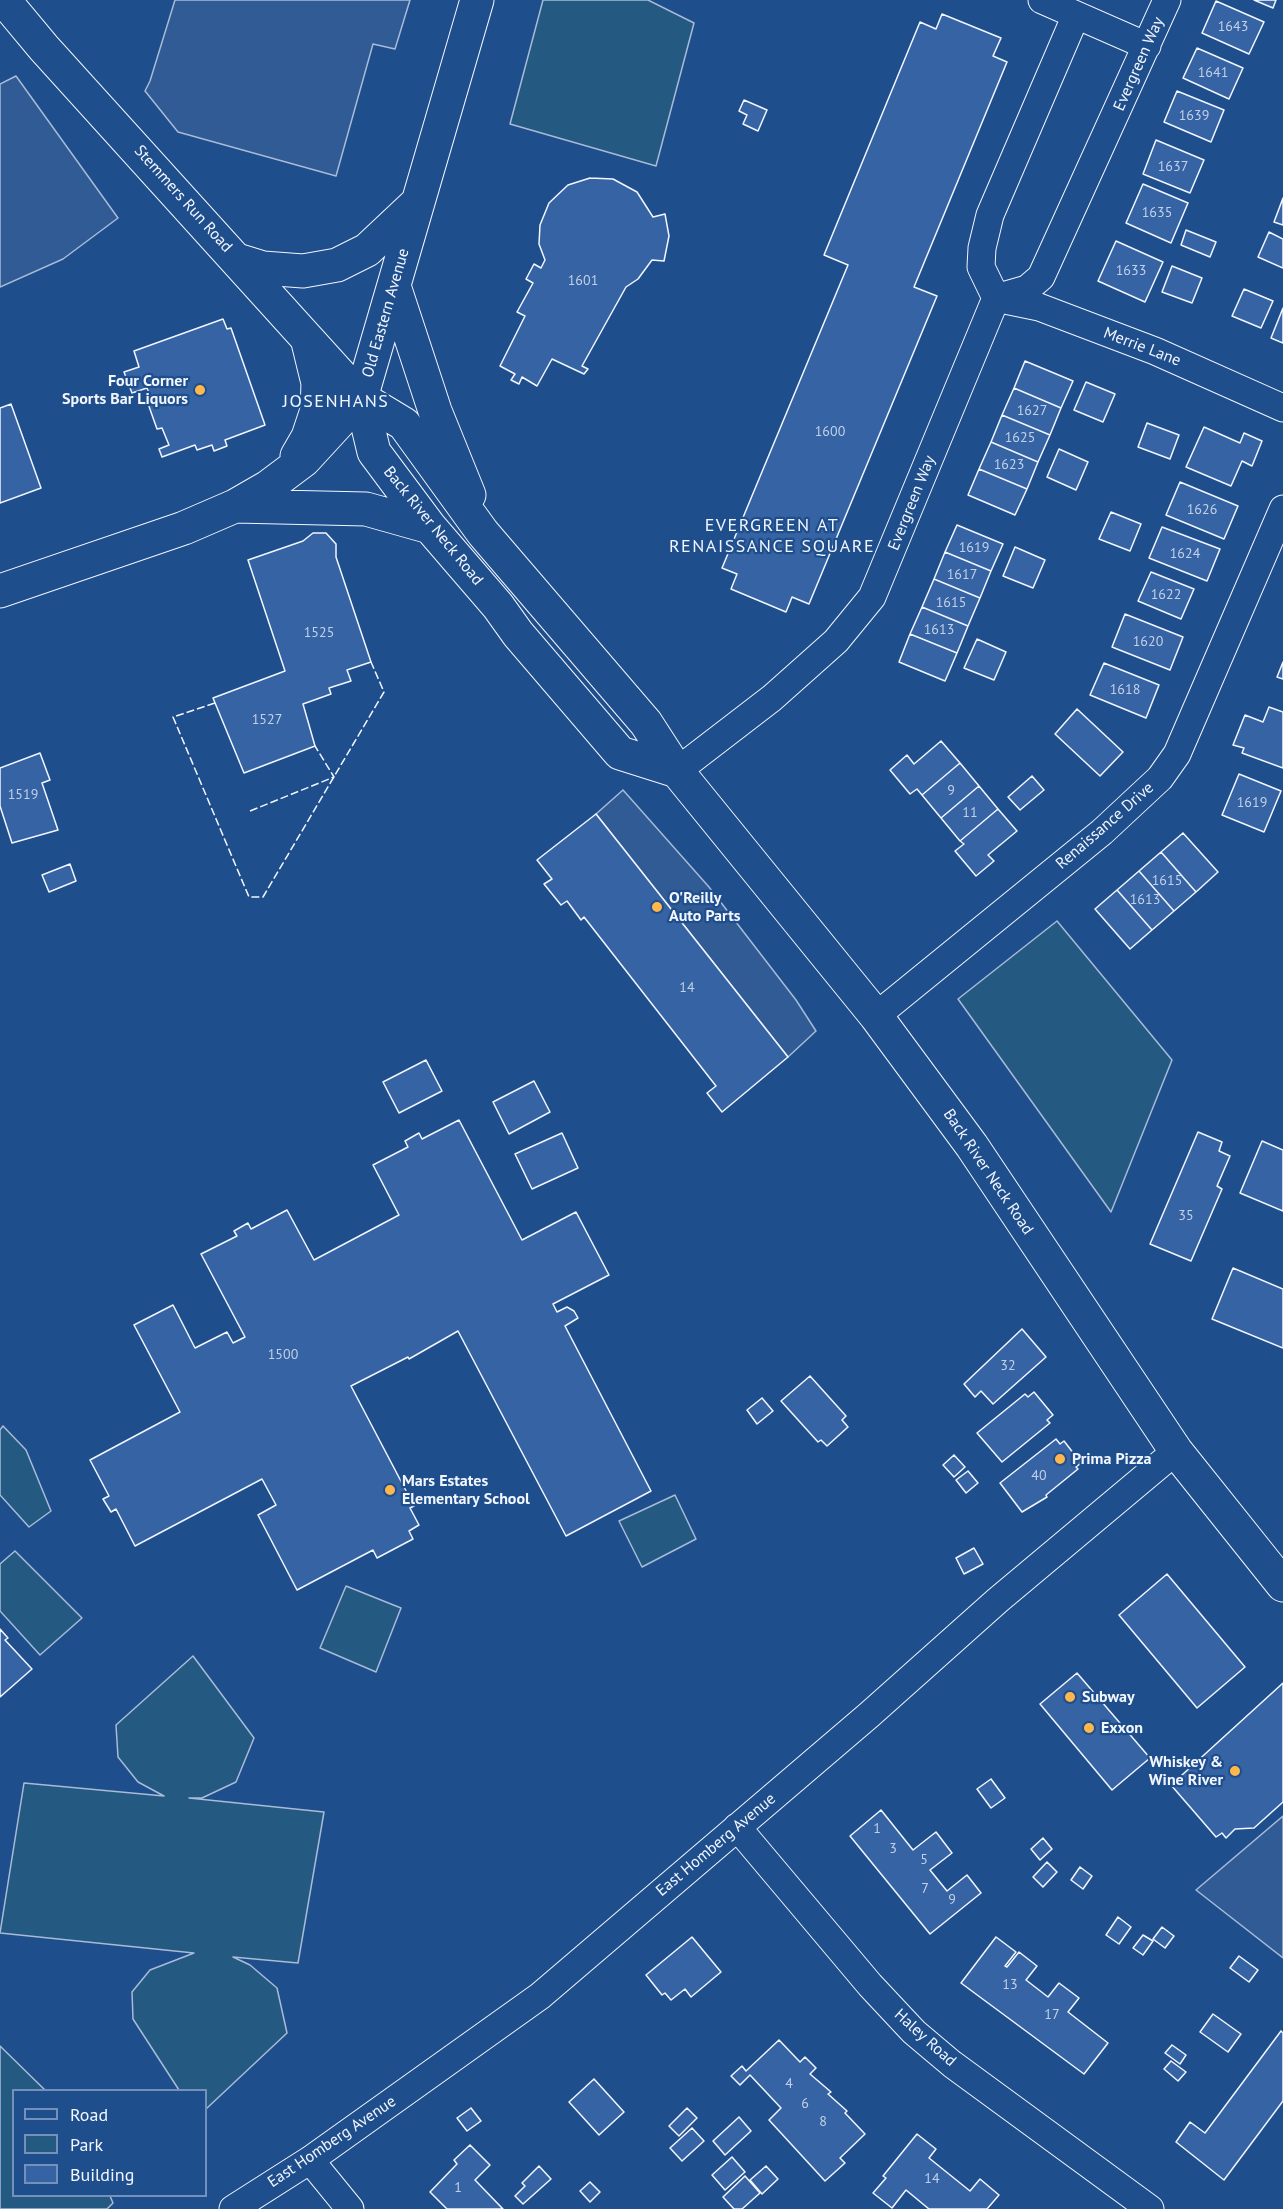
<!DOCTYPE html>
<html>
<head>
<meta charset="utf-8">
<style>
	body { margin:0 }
	#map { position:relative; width:1283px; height:2209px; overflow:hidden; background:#1f4e8c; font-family:"PT Sans",sans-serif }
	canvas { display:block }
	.legend { position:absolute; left:12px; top:2089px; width:195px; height:108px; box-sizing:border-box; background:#1f4e8c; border:2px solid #7391ba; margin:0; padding:8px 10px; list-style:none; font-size:18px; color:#f2f6ff }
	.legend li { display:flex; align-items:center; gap:12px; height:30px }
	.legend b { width:30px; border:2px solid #7391ba }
</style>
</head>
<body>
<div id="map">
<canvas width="1283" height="2209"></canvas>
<ul class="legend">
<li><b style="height:8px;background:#1f4e8c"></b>Road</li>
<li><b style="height:16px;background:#245a82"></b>Park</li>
<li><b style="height:16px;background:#3563a3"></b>Building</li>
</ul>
</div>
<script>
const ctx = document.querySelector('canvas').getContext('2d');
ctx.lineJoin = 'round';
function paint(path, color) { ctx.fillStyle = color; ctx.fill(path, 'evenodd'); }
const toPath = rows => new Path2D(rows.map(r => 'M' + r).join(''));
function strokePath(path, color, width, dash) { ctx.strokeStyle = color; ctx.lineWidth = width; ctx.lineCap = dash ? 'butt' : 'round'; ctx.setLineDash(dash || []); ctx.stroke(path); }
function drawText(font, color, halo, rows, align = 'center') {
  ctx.font = font + ' "PT Sans",sans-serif'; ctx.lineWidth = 4.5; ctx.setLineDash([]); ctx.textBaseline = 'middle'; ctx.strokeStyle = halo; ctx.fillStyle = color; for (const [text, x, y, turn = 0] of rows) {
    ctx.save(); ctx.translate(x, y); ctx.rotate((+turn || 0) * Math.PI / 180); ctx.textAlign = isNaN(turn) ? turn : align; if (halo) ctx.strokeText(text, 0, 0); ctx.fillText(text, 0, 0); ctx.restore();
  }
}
const green = toPath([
	[543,0,648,0,694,23,656,166,510,124,543,0],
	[1057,921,1172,1060,1111,1212,958,999,1057,921],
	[3,1426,26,1450,51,1511,29,1527,0,1495,0,1430,3,1426],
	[675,1495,696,1539,642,1567,619,1521,675,1495],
	[15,1551,82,1618,40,1655,0,1611,0,1564,15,1551],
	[346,1586,401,1608,376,1672,320,1648,346,1586],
	[193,1656,254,1738,236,1782,202,1798,189,1798,324,1812,298,1963,233,1957,250,1965,277,1988,287,2033,206,2109,206,2090,179,2090,133,2019,132,1992,150,1970,194,1953,0,1933,24,1783,164,1796,138,1782,118,1757,116,1725,193,1656],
	[0,2046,45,2090,14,2090,14,2196,110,2196,113,2203,107,2209,0,2209,0,2046]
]);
paint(green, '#245a82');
strokePath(green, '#a8bbd7', 1.5);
const parking = toPath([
	[175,0,410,0,395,49,373,44,336,176,178,132,145,91,150,81,175,0],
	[16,76,118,218,63,259,0,287,0,84,16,76],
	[623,790,709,887,796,1000,816,1031,788,1057,596,814,623,790],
	[1283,1816,1283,1958,1196,1890,1283,1816]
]);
paint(parking, '#305b95');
strokePath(parking, '#a8bbd7', 1.5);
const building = toPath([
	[1254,0,1276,0,1273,8,1254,0],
	[1216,1,1264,22,1249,54,1202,33,1216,1],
	[942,14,1001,38,993,56,1007,62,914,287,937,296,809,604,792,597,786,612,731,589,737,574,722,568,848,265,824,255,920,22,936,29,942,14],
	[1197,48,1243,68,1229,99,1183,78,1197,48],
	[1177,91,1224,110,1211,142,1164,122,1177,91],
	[744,100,767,110,758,131,743,124,747,115,739,111,744,100],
	[1156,140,1204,160,1190,193,1143,174,1156,140],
	[590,178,613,179,637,192,653,217,665,214,669,236,664,261,652,260,638,279,626,287,582,366,588,369,584,374,552,359,537,386,522,377,519,384,511,380,515,374,500,366,525,316,517,312,533,283,526,279,534,264,541,268,545,260,539,244,540,225,549,203,568,185,590,178],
	[1143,184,1188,203,1171,243,1126,223,1143,184],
	[1283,198,1283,225,1274,222,1283,198],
	[1186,230,1216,242,1210,257,1181,245,1186,230],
	[1269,232,1283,239,1283,268,1258,257,1269,232],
	[1116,241,1163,262,1145,302,1098,281,1116,241],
	[1172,266,1202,278,1192,303,1162,292,1172,266],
	[1244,289,1273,301,1261,328,1232,316,1244,289],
	[1283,308,1283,343,1271,338,1283,308],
	[223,319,227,329,231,328,265,425,225,440,227,446,214,451,212,445,197,450,195,445,162,457,159,449,169,445,162,428,157,429,146,398,150,396,147,388,132,393,124,372,139,367,134,351,223,319],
	[1025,361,1073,381,1061,408,1014,388,1025,361],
	[1086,382,1115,394,1103,422,1074,410,1086,382],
	[1014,388,1061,408,1050,435,1002,415,1014,388],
	[11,404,41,488,0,503,0,408,11,404],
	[1002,415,1050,435,1038,462,991,442,1002,415],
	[1147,423,1179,435,1170,459,1138,447,1147,423],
	[1204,427,1240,443,1244,433,1262,441,1252,466,1242,461,1231,486,1186,467,1204,427],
	[991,442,1038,462,1027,489,979,469,991,442],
	[1059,449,1088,462,1076,490,1047,477,1059,449],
	[979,469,1027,489,1015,515,968,495,979,469],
	[1180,482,1238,506,1224,539,1166,515,1180,482],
	[1111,512,1141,524,1130,551,1099,539,1111,512],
	[957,525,1003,544,991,571,945,552,957,525],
	[1162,527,1220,549,1207,581,1149,558,1162,527],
	[313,533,326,533,336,544,336,557,371,662,347,670,351,681,329,688,331,694,303,704,315,746,244,773,213,698,285,671,248,560,303,541,313,533],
	[1015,547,1045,560,1033,588,1003,576,1015,547],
	[945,552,991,571,980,598,934,579,945,552],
	[1151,572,1194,589,1181,619,1138,601,1151,572],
	[934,579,980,598,968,626,922,607,934,579],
	[922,607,968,626,957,653,910,634,922,607],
	[1125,614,1183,637,1170,670,1112,647,1125,614],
	[910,634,957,653,945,681,899,662,910,634],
	[977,639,1006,652,994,680,964,668,977,639],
	[1283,662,1283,679,1277,677,1283,662],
	[1104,663,1159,685,1146,718,1090,695,1104,663],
	[1269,707,1283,712,1283,768,1242,753,1244,748,1233,745,1245,715,1263,722,1269,707],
	[1077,709,1123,752,1100,776,1055,734,1077,709],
	[941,741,960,763,922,795,917,789,910,794,890,770,907,755,914,764,941,741],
	[40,753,50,780,42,783,58,830,12,843,0,806,0,768,40,753],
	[960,763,979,786,941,818,922,795,960,763],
	[1239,774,1281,791,1264,832,1222,815,1239,774],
	[1032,776,1044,790,1020,810,1008,797,1032,776],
	[979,786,998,809,960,841,941,818,979,786],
	[998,809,1017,831,988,855,994,861,976,876,955,851,964,844,960,841,998,809],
	[596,814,788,1057,722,1112,707,1093,716,1086,584,917,581,920,567,901,561,905,544,884,552,879,537,860,596,814],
	[1183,833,1218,872,1196,892,1161,852,1183,833],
	[1161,852,1196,892,1174,911,1139,871,1161,852],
	[70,864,76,881,49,892,42,875,70,864],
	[1139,871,1174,911,1152,930,1117,890,1139,871],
	[1117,890,1152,930,1130,949,1095,909,1117,890],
	[426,1060,442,1091,399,1113,383,1082,426,1060],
	[534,1081,550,1112,509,1134,493,1102,534,1081],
	[459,1120,522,1240,576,1212,609,1275,553,1304,557,1312,567,1307,574,1311,578,1318,565,1326,651,1491,566,1536,458,1331,409,1359,408,1357,351,1386,414,1506,410,1508,419,1525,409,1531,413,1539,377,1558,373,1550,297,1590,258,1515,276,1505,262,1479,135,1546,116,1509,111,1512,103,1499,109,1496,90,1460,180,1412,134,1325,173,1305,195,1348,227,1332,233,1343,245,1337,201,1254,237,1236,234,1231,248,1223,251,1229,287,1210,314,1260,399,1215,373,1165,408,1147,405,1141,419,1133,422,1139,459,1120],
	[1198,1132,1222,1142,1219,1151,1230,1156,1217,1186,1222,1189,1191,1261,1150,1244,1198,1132],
	[562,1133,578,1168,532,1189,515,1154,562,1133],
	[1262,1141,1283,1150,1283,1211,1240,1193,1262,1141],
	[1233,1268,1283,1289,1283,1348,1212,1319,1233,1268],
	[1022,1329,1046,1357,993,1404,981,1391,975,1397,964,1384,1022,1329],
	[810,1376,846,1416,842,1420,848,1427,827,1446,821,1440,818,1442,781,1401,810,1376],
	[1034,1392,1053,1415,1047,1420,1050,1423,1002,1462,977,1433,1025,1394,1028,1397,1034,1392],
	[762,1398,773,1411,757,1424,747,1410,762,1398],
	[1056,1439,1060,1444,1064,1441,1081,1463,1076,1467,1078,1469,1046,1495,1047,1497,1022,1512,1000,1483,1056,1439],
	[954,1455,965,1467,954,1477,943,1465,954,1455],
	[968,1471,978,1483,966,1493,956,1480,968,1471],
	[974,1548,983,1564,964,1574,956,1558,974,1548],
	[1167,1574,1245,1667,1197,1708,1119,1615,1167,1574],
	[0,1629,8,1638,5,1640,32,1669,0,1697,0,1629],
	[1077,1673,1150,1758,1112,1790,1040,1704,1077,1673],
	[1283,1683,1283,1802,1254,1828,1235,1829,1226,1838,1222,1833,1216,1837,1171,1785,1283,1683],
	[991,1779,1005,1798,991,1808,977,1789,991,1779],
	[881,1810,913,1850,936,1832,952,1853,930,1870,947,1891,967,1875,981,1893,930,1934,850,1836,881,1810],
	[1043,1838,1052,1849,1040,1860,1031,1849,1043,1838],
	[1047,1862,1057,1872,1043,1887,1033,1877,1047,1862],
	[1080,1867,1092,1876,1083,1889,1071,1880,1080,1867],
	[1118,1917,1131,1927,1119,1944,1106,1935,1118,1917],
	[1162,1927,1174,1936,1165,1948,1153,1939,1162,1927],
	[1143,1935,1153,1941,1143,1955,1133,1948,1143,1935],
	[692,1937,721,1972,691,1997,685,1989,671,2000,665,1993,662,1995,646,1975,692,1937],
	[996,1937,1016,1952,1005,1966,1007,1967,1019,1952,1037,1966,1026,1980,1048,1997,1059,1983,1079,1998,1068,2012,1108,2043,1084,2074,961,1983,996,1937],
	[1239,1956,1258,1970,1249,1982,1230,1968,1239,1956],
	[1213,2014,1241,2034,1228,2052,1200,2032,1213,2014],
	[1281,2031,1283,2033,1283,2101,1224,2180,1176,2142,1190,2122,1205,2133,1281,2031],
	[779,2040,800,2062,805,2057,816,2068,810,2074,831,2092,828,2094,847,2111,845,2113,865,2134,840,2158,845,2163,825,2181,769,2120,781,2108,750,2075,740,2085,731,2076,742,2066,746,2071,779,2040],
	[1172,2045,1186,2055,1180,2064,1165,2053,1172,2045],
	[1171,2061,1186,2072,1178,2081,1164,2069,1171,2061],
	[594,2079,624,2112,599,2135,569,2102,594,2079],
	[471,2108,481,2121,467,2131,457,2118,471,2108],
	[687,2108,697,2118,679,2136,669,2126,687,2108],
	[739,2117,751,2131,725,2155,713,2141,739,2117],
	[692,2128,704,2141,682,2161,670,2148,692,2128],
	[917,2134,936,2149,929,2158,970,2191,980,2179,999,2195,987,2209,929,2209,906,2190,892,2208,873,2193,886,2178,883,2176,917,2134],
	[470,2145,490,2165,475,2180,503,2209,447,2209,430,2192,457,2164,454,2160,470,2145],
	[732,2157,745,2172,725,2190,712,2175,732,2157],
	[539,2166,551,2179,523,2204,515,2196,525,2186,522,2183,539,2166],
	[766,2166,778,2179,762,2194,750,2180,766,2166],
	[745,2176,760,2193,742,2209,734,2209,723,2197,745,2176],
	[590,2182,600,2192,590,2202,580,2191,590,2182]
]);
paint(building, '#3563a3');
strokePath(building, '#f2f6ff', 1.5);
const minor = toPath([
	[1042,0,1147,46],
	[996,298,1027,289,1041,277,1167,0],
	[1000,299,1039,307,1155,351,1283,408],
	[677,771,772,698,836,641,872,597,996,298,981,267,982,248,990,215,1076,15],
	[876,1016,1102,832,1160,778,1177,754,1283,509],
	[737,1827,870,1985,914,2032,952,2064,1150,2209],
	[310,2160,350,2209],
	[233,2209,310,2160,540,1996,869,1715,998,1600,1176,1451]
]);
const tertiary = toPath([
	[4,0,44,48,361,398,404,424,483,533,646,723,677,771,876,1016,972,1146,1176,1451,1283,1585],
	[237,260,263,268,303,271,337,265,367,250,417,203],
	[394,286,435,411,469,495],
	[361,398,374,452,430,527,498,606,518,634,620,753,677,771],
	[297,456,308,437,317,410,318,383,308,342],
	[235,506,366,509,430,527],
	[0,591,184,528,235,506,268,487,304,460,361,398,477,0]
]);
strokePath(minor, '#f2f6ff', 29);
strokePath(tertiary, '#f2f6ff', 35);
strokePath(minor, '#1f4e8c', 27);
strokePath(tertiary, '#1f4e8c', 33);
strokePath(toPath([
	[215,703,173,717,249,897,263,897,384,692,371,662],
	[250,811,334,777,315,746]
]), '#f2f6ff', 1.5, [8, 3]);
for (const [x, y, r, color] of [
	[200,390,6,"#ffb74d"],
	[657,907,6,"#ffb74d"],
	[1060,1459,6,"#ffb74d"],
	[390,1490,6,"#ffb74d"],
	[1070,1697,6,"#ffb74d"],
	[1089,1728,6,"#ffb74d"],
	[1235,1771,6,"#ffb74d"]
]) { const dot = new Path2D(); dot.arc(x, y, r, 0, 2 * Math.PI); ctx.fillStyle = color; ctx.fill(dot); strokePath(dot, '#1f4e8c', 2); }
drawText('14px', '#c3d1e8', null, [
	["1643",1233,27],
	["1641",1213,73],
	["1639",1194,116],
	["1637",1173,167],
	["1635",1157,213],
	["1633",1131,271],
	["1601",583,281],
	["1627",1032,411],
	["1600",830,432],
	["1625",1020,438],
	["1623",1009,465],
	["1626",1202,510],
	["1619",974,548],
	["1624",1185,554],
	["1617",962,575],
	["1622",1166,595],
	["1615",951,603],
	["1613",939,630],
	["1525",319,633],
	["1620",1148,642],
	["1618",1125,690],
	["1527",267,720],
	["9",951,791],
	["1519",23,795],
	["1619",1252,803],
	["11",970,813],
	["1615",1167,881],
	["1613",1145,900],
	["14",687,988],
	["35",1186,1216],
	["1500",283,1355],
	["32",1008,1366],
	["40",1039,1476],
	["1",877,1829],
	["3",893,1849],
	["5",924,1860],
	["7",925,1889],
	["9",952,1900],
	["13",1010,1985],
	["17",1052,2015],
	["4",789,2084],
	["6",805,2104],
	["8",823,2122],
	["14",932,2179],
	["1",458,2188]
]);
drawText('16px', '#f2f6ff', '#1f4e8c', [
	["Evergreen Way",1139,64,-66],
	["Stemmers Run Road",183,199,48],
	["Old Eastern Avenue",386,313,-74],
	["Merrie Lane",1142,347,21],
	["Evergreen Way",912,503,-68],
	["Back River Neck Road",433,526,51],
	["Renaissance Drive",1105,826,-41],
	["Back River Neck Road",988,1172,56],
	["East Homberg Avenue",716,1845,-40],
	["Haley Road",925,2038,42],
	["East Homberg Avenue",332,2142,-34]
]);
drawText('bold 16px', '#f2f6ff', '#1f4e8c', [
	["Four Corner",188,381,"right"],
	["Sports Bar Liquors",188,399,"right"],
	["O'Reilly",669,898],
	["Auto Parts",669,916],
	["Prima Pizza",1072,1459],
	["Mars Estates",402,1481],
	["Elementary School",402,1499],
	["Subway",1082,1697],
	["Exxon",1101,1728],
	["Whiskey &",1223,1762,"right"],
	["Wine River",1223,1780,"right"]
], 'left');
ctx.letterSpacing = '1.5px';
drawText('18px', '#f2f6ff', '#1f4e8c', [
	["JOSENHANS",336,402],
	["EVERGREEN AT",772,526],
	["RENAISSANCE SQUARE",772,547]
]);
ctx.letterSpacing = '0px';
</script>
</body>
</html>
